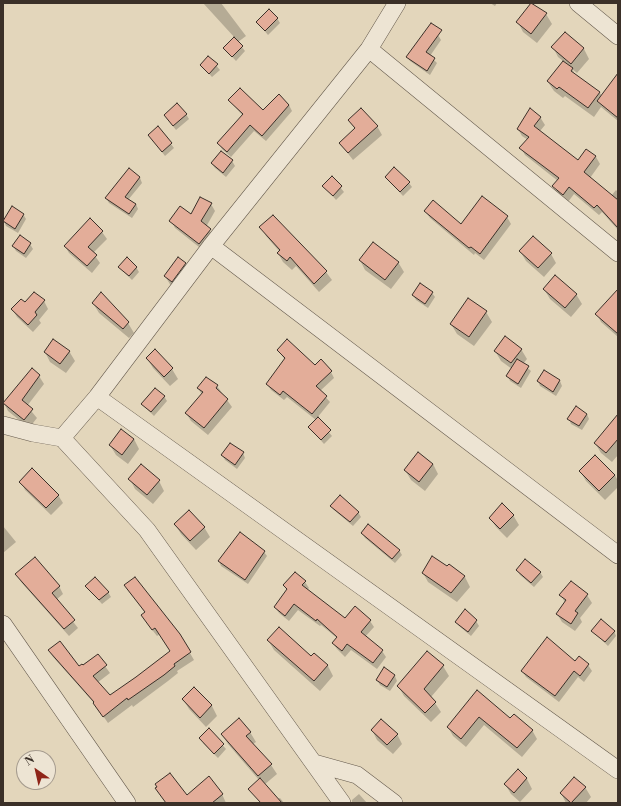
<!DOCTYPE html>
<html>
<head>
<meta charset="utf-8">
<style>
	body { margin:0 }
	#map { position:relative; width:621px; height:806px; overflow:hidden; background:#e3d6bb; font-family:"Libre Bodoni",serif }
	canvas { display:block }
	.frame { position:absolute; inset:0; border:4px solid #3b3028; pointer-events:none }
	.north { position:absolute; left:16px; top:750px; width:40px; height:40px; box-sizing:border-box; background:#ede4d3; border:1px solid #a69c8f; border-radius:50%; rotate:326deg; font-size:11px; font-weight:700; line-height:16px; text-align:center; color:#3b3028 }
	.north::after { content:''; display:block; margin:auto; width:14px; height:18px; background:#8f2418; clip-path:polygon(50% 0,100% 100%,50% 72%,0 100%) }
</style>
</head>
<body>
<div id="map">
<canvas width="621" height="806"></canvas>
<div class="frame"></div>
<div class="north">N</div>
</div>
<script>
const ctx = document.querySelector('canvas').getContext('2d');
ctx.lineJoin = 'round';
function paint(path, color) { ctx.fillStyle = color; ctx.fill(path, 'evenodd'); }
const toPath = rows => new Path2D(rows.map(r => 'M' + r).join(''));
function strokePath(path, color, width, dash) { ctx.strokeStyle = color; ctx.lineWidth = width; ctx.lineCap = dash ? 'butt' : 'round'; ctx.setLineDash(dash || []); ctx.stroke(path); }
paint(toPath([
	[203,3,221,3,246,36,238,42,245,51,236,61,225,49,235,38],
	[490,3,497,3,495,6],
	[532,3,546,14,552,24,537,43,523,32,518,22],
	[277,18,280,23,268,35,257,22],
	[565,33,584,49,589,59,577,73,572,69,576,76,599,92,602,96,618,87,618,121,601,107,594,117,565,96,563,98,554,91,548,82,563,61,558,57,553,47],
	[438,35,441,40,430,56,437,63,430,75,410,61,407,57],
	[209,57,220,70,212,77,201,65],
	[230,101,263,111,289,105,292,111,266,141,254,131,231,157,222,149,219,143,243,116],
	[186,114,189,119,176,130,165,116],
	[540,117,545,125,540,131,578,161,586,150,596,157,600,164,590,178,611,196,616,190,618,192,618,230,602,212,599,215,574,194,568,202,558,194,554,186,558,181,525,155,521,148,528,140,522,136,518,129],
	[349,120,377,126,382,135,353,160,340,143,355,129],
	[158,127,174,148,165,156,152,139],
	[232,161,235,166,226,177,215,168,212,164],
	[129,170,140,178,142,183,128,200,136,204,138,209,132,218,109,203,106,198],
	[332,177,344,192,336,200,324,186],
	[386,177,409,183,412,187,403,196],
	[211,204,215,211,206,227,215,237,204,251,175,228,171,221,191,215],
	[425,211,461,225,507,217,511,224,484,260,475,253,474,255,430,218],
	[23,214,26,219,18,233,6,226,4,221],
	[273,216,326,272,332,280,319,292,296,266,292,270,283,262,278,253,279,251,266,236,261,227],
	[90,220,102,232,107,239,93,253,100,263,92,273,69,253,65,246],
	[30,244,33,249,26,258,16,251,13,246],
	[520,251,551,254,556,263,544,277,526,261],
	[360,260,398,262,404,272,391,289,365,270],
	[185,264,190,274,171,286,165,276],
	[119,267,136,267,139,272,132,280],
	[420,285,432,293,435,297,428,308,416,300,413,295],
	[544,289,576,294,582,304,571,317,550,299],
	[101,294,128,323,134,333,129,338,99,313,93,303],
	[618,299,618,337,601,322,597,314],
	[44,301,48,309,39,320,41,323,33,332,17,317,12,309,25,304],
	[486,312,492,322,474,346,457,334,451,324],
	[521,349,527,359,523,364,531,371,521,388,510,381,508,376,512,369,501,361,495,351],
	[278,350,331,372,334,378,320,391,330,402,317,418,332,436,324,444,309,427,316,420,287,397,284,400,271,390,267,384,285,360],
	[69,351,75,361,66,373,50,362,45,352],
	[155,351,172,369,178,379,170,386,153,368,147,358],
	[32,370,39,376,44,384,27,406,37,418,29,428,8,411,4,403],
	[544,371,560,381,562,386,556,396,540,386,538,381],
	[217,386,232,407,208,435,191,421,186,413,202,395,198,388],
	[164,396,167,401,154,416,142,404],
	[587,414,589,419,582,430,571,424,569,419],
	[618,416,618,455,612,462,601,453,595,443],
	[134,439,139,449,128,464,116,455,110,445],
	[243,453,245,458,237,469,225,460,222,455],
	[419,453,433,464,438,474,425,491,411,480,405,470],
	[595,456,615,475,618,481,618,487,605,500,586,481,580,471],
	[130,479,159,481,164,491,153,504,135,489],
	[21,482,58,495,63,503,51,515,25,490],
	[331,506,358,512,361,517,353,526,334,510],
	[513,515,519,525,507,538,496,527,490,518],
	[175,524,204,527,210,537,196,550,181,534],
	[3,526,16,542,3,553],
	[362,533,399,550,402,555,395,563,365,538],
	[264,552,267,556,248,584,221,566,219,561],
	[449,566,465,577,470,587,457,602,428,582,423,573,447,567],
	[517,570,540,572,543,577,534,587,520,575],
	[295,573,305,582,309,588,307,590,345,620,370,621,374,627,365,637,382,651,386,657,377,669,351,650,345,657,337,649,333,643,337,638,321,625,320,626,298,610,289,621,279,613,275,607,287,591,284,585],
	[16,574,59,586,63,594,56,600,78,628,69,636,21,582],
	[86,586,108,592,111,597,102,604],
	[126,586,179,634,194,660,177,671,178,673,168,681,133,707,132,705,108,723,94,703,53,657,49,651,79,667,97,655,110,673,97,683,110,696,137,678,171,651,160,634,157,636,146,622,145,613],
	[561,595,587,595,592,603,580,618,582,622,575,631,562,622,557,614,565,603],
	[476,621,479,626,471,636,459,626,456,622],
	[593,631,614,631,616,636,608,646],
	[268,640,311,658,314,654,328,666,333,676,320,691,274,650],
	[427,653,443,666,449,676,431,697,441,712,431,722,404,696,398,686],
	[575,663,588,665,592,671,584,682,578,677,559,702,526,677,522,671],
	[385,669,395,676,397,681,390,691,380,685,377,680],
	[194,688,212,706,217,716,206,727,189,709,183,699],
	[477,692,510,720,532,730,537,739,522,757,484,725,466,747,453,736,448,727],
	[209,730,226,749,218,758,203,743],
	[372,730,397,734,402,744,393,754,377,740],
	[250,732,256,742,253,744,271,765,277,774,264,785,277,799,280,798,284,803,262,803,259,780,228,744,222,735],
	[518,771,527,779,532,789,520,802,511,794,505,784],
	[585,787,591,797,586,803,566,803,561,793],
	[222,794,226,803,169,803,187,796],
	[359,794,367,803,352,803,352,800]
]), '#0003');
const building = toPath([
	[531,3,547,13,531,34,516,22,531,3],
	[269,9,278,18,265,31,256,22,269,9],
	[431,23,442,30,426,52,435,58,427,71,406,57,431,23],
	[565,32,584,48,571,64,551,47,565,32],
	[234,37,243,46,232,57,223,48,234,37],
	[208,56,218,64,209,74,200,65,208,56],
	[563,61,573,68,571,71,600,92,588,108,559,87,557,89,547,81,563,61],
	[618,73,618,118,597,101,618,73],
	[240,88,263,110,279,94,289,105,262,136,250,125,227,152,217,143,243,114,228,100,240,88],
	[177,103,187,114,173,126,164,115,177,103],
	[361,108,378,126,348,153,339,143,355,128,348,120,361,108],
	[530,108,541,117,534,126,578,160,586,149,596,156,584,172,618,200,618,228,597,205,594,208,569,187,563,195,552,186,559,178,519,148,529,137,517,129,530,108],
	[158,126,172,143,162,152,148,135,158,126],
	[221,151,233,160,223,173,211,163,221,151],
	[394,167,410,182,400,192,385,177,394,167],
	[129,168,140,177,125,197,136,204,129,214,105,198,129,168],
	[332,176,342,186,333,196,322,186,332,176],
	[482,196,508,216,480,254,471,247,469,248,424,211,433,200,461,224,482,196],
	[200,197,212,203,201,221,211,229,199,244,169,221,180,206,191,214,200,197],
	[12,206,24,214,15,229,3,221,12,206],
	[273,215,327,271,314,284,290,257,287,261,277,253,280,250,259,227,273,215],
	[90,218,103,231,88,247,97,255,87,266,64,246,90,218],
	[20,235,31,243,24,254,12,246,20,235],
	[533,236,552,253,538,268,519,251,533,236],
	[373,242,399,262,385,280,359,260,373,242],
	[127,257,137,267,129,276,118,267,127,257],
	[178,257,186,263,172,282,164,276,178,257],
	[555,275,577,294,565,308,543,289,555,275],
	[420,283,433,292,425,304,412,295,420,283],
	[618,289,618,334,595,314,618,289],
	[34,292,45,300,35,312,37,315,28,325,11,309,21,299,25,302,34,292],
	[101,292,129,322,123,329,92,303,101,292],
	[468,298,487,311,469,337,450,324,468,298],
	[505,336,522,349,511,363,494,351,505,336],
	[53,339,70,351,60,364,44,352,53,339],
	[287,339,315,365,321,359,332,371,316,386,327,396,312,414,283,391,280,395,266,384,285,358,277,350,287,339],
	[155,349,173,368,164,377,146,358,155,349],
	[517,359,529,366,518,384,506,376,517,359],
	[32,368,40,375,22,400,33,409,24,420,3,403,32,368],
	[544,370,560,380,553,392,537,381,544,370],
	[206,377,218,385,216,388,228,399,204,428,185,413,203,392,197,388,206,377],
	[155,388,165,396,151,412,141,404,155,388],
	[576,406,587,414,579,426,567,419,576,406],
	[618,414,618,439,606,453,594,443,618,414],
	[318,417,331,430,321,440,308,427,318,417],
	[121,429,134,439,122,455,109,445,121,429],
	[230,443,244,452,235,465,221,455,230,443],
	[418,452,433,464,419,482,404,470,418,452],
	[595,455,615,475,599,491,579,471,595,455],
	[141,464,160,480,147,495,128,479,141,464],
	[32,468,59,495,46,508,19,482,32,468],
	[340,495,359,512,350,522,330,506,340,495],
	[502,503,514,515,500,529,489,518,502,503],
	[189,510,205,527,190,541,174,524,189,510],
	[368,524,400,550,392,559,361,533,368,524],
	[240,532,265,551,245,580,218,561,240,532],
	[432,556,447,566,449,564,465,576,451,593,422,573,432,556],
	[35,557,60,586,52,593,75,620,64,629,15,574,35,557],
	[525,559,541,572,531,583,516,570,525,559],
	[295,572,306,581,302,585,345,618,355,606,371,620,361,632,383,650,373,663,347,644,342,651,332,643,337,637,317,619,316,621,294,604,285,616,274,607,287,589,283,585,295,572],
	[95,577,109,592,99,600,85,586,95,577],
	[135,577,180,634,191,652,174,664,175,666,164,675,128,700,127,698,103,717,93,703,94,702,48,650,60,641,79,666,82,664,83,665,98,654,107,665,93,676,110,695,136,677,170,651,155,628,152,630,141,615,145,612,124,585,135,577],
	[571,581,588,594,575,611,578,613,571,624,556,614,566,600,559,595,571,581],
	[465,609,477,620,468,632,455,622,465,609],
	[601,619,615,631,605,642,591,631,601,619],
	[279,627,311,656,314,653,328,665,314,681,267,640,279,627],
	[547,637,575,661,579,656,589,664,580,676,574,671,555,696,521,671,547,637],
	[427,651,444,665,424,689,436,702,425,713,397,686,427,651],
	[384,667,395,675,387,687,376,680,384,667],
	[194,687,212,705,200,718,182,699,194,687],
	[477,690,510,718,514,714,533,730,517,748,479,717,461,739,447,727,477,690],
	[239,718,251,732,246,736,272,764,258,776,221,734,239,718],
	[381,719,398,734,387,745,371,730,381,719],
	[209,728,224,744,214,754,199,738,209,728],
	[518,769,527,778,514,793,504,784,518,769],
	[170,773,187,795,209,776,223,794,212,803,166,803,155,788,157,787,155,784,170,773],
	[574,777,586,787,571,803,560,793,574,777],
	[260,778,282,803,261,803,248,789,260,778]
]);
paint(building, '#e3ad99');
strokePath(building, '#3b3028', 1);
const minor = toPath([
	[578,3,618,36],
	[369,49,618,253],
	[211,246,618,555],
	[97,397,618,770],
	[3,425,33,433,62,438,147,530,342,803],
	[62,438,97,397,211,246,369,49,397,3],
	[3,624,127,803],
	[314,763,357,775,394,803]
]);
strokePath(minor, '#655a4d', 18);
strokePath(minor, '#ede4d3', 17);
</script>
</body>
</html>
